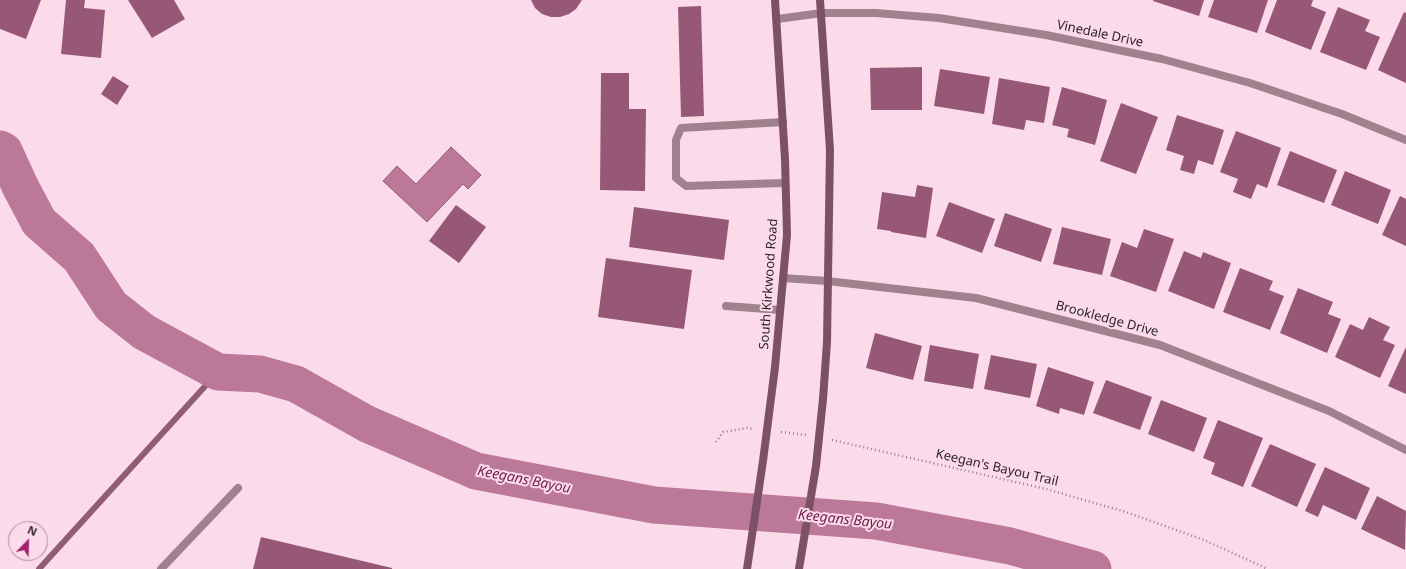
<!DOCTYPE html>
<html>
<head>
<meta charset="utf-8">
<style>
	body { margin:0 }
	#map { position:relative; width:1406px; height:569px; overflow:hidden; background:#fbdbe9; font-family:"Noto Sans",sans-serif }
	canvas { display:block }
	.north { position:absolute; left:8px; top:521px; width:40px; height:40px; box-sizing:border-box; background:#fbdbe9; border:1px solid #a7909a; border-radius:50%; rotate:23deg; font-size:11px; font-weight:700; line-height:16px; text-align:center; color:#2a1f24 }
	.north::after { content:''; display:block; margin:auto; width:14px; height:18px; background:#a31f6d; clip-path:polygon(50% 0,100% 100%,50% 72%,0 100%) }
</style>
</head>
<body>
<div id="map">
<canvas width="1406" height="569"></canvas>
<div class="north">N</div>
</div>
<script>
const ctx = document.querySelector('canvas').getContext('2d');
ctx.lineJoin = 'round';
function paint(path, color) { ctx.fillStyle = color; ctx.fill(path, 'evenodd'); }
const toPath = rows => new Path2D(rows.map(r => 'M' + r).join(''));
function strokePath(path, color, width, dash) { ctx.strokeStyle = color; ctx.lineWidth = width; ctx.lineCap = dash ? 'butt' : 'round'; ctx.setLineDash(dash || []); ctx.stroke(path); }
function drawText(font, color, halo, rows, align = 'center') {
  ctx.font = font + ' "Noto Sans",sans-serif'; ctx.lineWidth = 4; ctx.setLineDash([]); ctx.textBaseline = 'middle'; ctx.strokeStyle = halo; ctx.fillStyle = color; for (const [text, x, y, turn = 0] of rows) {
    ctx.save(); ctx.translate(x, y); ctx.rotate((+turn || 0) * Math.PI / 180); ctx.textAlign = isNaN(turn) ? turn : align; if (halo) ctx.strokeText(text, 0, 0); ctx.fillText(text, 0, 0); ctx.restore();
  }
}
const water = toPath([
	[451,147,481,175,468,189,463,184,427,222,383,181,397,166,416,184,451,147]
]);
paint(water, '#bb7898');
strokePath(water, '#905d75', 1);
strokePath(toPath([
	[39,569,218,372]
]), '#905d75', 6);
strokePath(toPath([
	[0,149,4,151,20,186,39,222,79,257,111,306,144,332,218,372,260,374,296,384,367,424,476,471,654,505,876,521,1010,546,1093,569]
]), '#bb7898', 37);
paint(toPath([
	[0,0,41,0,26,39,0,29],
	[66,0,85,0,84,8,105,10,101,58,61,54],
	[128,0,174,0,185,19,152,38],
	[531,0,582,0,576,9,569,14,560,17,551,17,542,14,535,8],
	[1153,0,1204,0,1199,16,1153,1],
	[1214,0,1268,0,1257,33,1208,17],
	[1277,0,1313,0,1311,6,1326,12,1311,50,1265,32],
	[701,6,704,116,681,117,678,7],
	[1338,7,1370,20,1365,31,1380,37,1366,70,1320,52],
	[1404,12,1406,13,1406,83,1378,70],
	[922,67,922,110,871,110,870,68],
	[940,69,990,77,984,114,934,106],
	[601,73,629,73,629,109,646,109,645,191,600,190],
	[113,76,129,86,117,105,101,94],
	[999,78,1050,87,1044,123,1026,120,1024,130,992,124],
	[1062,87,1107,100,1095,145,1067,137,1069,129,1052,125],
	[1121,103,1158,117,1136,174,1100,161],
	[1177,115,1224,130,1213,165,1198,160,1194,174,1180,170,1184,156,1166,150],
	[1236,131,1281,148,1267,188,1257,184,1251,199,1233,192,1238,179,1220,172],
	[1290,151,1337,170,1324,203,1277,185],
	[1345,171,1391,190,1378,224,1331,205],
	[917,185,933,188,926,238,891,232,891,231,877,229,882,192,915,197],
	[1400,196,1406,199,1406,246,1382,235],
	[949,202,995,219,982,253,936,236],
	[456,205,486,227,459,263,429,241],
	[634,207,729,220,724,260,629,247],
	[1005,213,1052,229,1041,262,994,246],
	[1062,227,1111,239,1102,275,1053,264],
	[1144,229,1174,239,1156,292,1110,276,1122,242,1137,248],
	[1184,251,1201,258,1203,252,1231,263,1214,309,1168,291],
	[606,258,692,270,684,329,598,317],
	[1240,268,1273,281,1269,290,1284,296,1270,330,1223,312],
	[1298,288,1333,302,1328,314,1341,319,1327,353,1280,333],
	[1369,317,1390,327,1383,340,1395,345,1380,378,1335,357,1350,324,1363,330],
	[875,333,922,346,913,380,866,368],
	[930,345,979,354,973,389,924,381],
	[1406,347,1406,394,1388,386],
	[991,355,1037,364,1030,398,984,389],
	[1048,367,1094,382,1084,415,1060,408,1059,414,1036,406],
	[1106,380,1152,397,1140,430,1093,413],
	[1161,400,1207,418,1194,452,1148,434],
	[1218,420,1263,438,1243,487,1211,474,1215,463,1203,458],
	[1270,444,1316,464,1297,507,1251,486],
	[1325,467,1370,488,1356,520,1323,505,1318,517,1305,511],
	[1377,496,1406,511,1405,550,1361,529],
	[261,537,392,568,392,569,253,569]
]), '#975776');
strokePath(toPath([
	[781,432,806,435],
	[832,440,1046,489,1126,512,1204,540,1268,569],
	[716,442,723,432,747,428,754,429]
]), '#947f88', 2.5, [1, 3]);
strokePath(toPath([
	[783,122,681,128,676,140,676,178,686,186,785,183],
	[726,306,780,310],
	[161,569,238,488]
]), '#a0818e', 8);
strokePath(toPath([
	[777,19,822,13,876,13,939,18,1046,35,1162,59,1250,83,1342,114,1406,140]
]), '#a0818e', 8);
strokePath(toPath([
	[783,278,827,281,976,298,1160,345,1329,411,1406,450]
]), '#a0818e', 8);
strokePath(toPath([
	[747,569,763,461,775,367,787,235,785,159,775,0],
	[799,569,816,466,823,399,827,342,830,150,820,0]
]), '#7c5165', 8);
drawText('13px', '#2a1f24', '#fbdbe9', [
	["Vinedale Drive",1100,34,12],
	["South Kirkwood Road",769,284,-86],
	["Brookledge Drive",1107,319,15],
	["Keegan's Bayou Trail",997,468,13]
]);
drawText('italic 14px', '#72214f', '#fbdbe9', [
	["Keegans Bayou",524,480,11],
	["Keegans Bayou",845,520,6]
]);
</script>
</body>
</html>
